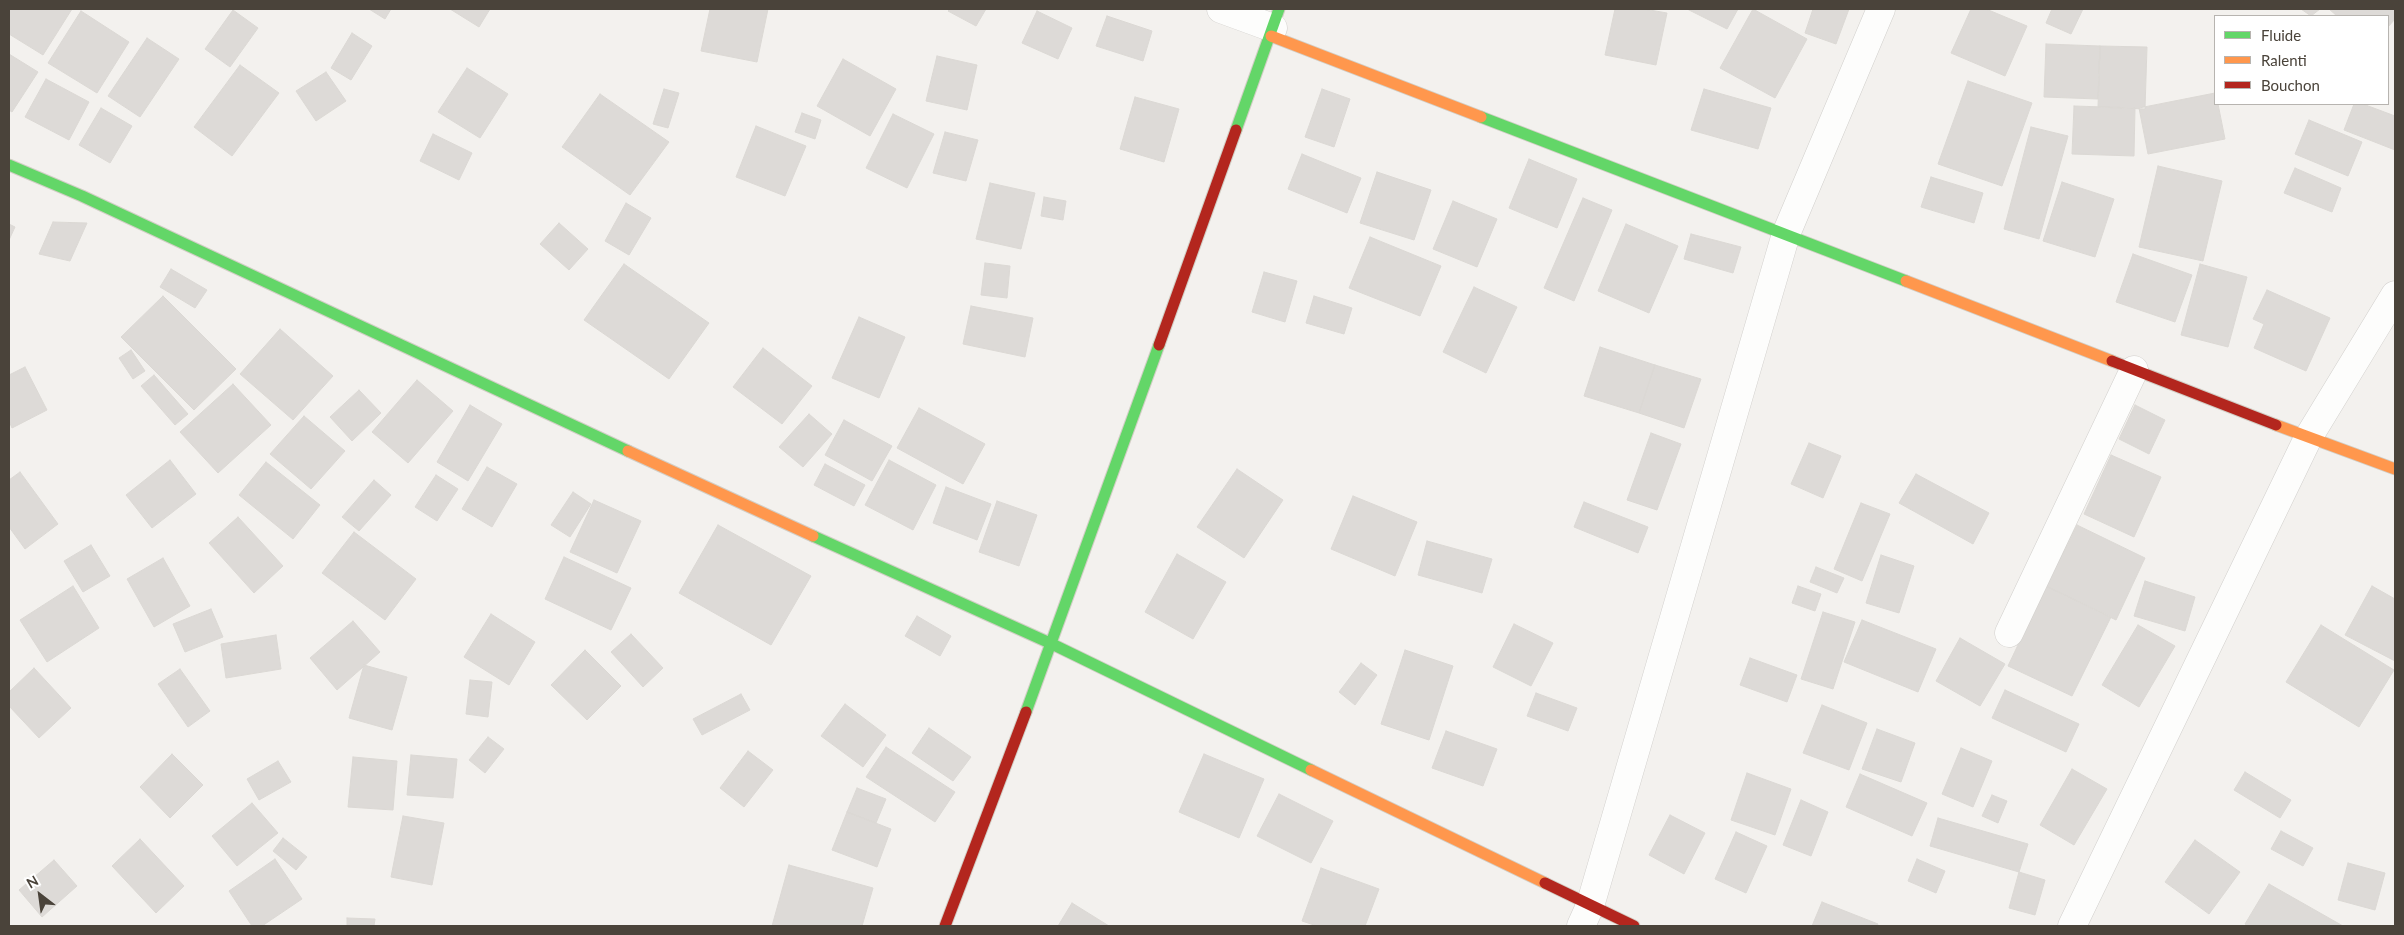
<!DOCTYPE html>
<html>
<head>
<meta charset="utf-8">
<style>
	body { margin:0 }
	#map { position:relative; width:2404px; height:935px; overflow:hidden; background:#f3f1ee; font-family:Lato,sans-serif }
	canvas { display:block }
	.frame { position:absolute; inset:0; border:10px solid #4a433a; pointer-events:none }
	.legend { position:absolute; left:2214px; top:15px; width:175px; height:90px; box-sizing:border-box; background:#fff; border:1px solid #b7b4b0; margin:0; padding:6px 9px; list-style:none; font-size:15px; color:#4a433a }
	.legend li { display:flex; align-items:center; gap:10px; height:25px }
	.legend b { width:25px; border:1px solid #b7b4b0 }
	.north { position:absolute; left:15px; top:870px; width:50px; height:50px; -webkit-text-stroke:4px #fff; paint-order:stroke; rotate:330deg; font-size:14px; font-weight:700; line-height:20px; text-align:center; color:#4a433a }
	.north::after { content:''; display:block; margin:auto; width:18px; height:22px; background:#4a433a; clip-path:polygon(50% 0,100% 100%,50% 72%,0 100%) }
</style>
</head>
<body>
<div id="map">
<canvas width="2404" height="935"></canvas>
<div class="frame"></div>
<ul class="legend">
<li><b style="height:6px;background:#63d668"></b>Fluide</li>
<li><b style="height:6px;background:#ff974d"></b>Ralenti</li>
<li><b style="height:6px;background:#b3261e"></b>Bouchon</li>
</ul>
<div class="north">N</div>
</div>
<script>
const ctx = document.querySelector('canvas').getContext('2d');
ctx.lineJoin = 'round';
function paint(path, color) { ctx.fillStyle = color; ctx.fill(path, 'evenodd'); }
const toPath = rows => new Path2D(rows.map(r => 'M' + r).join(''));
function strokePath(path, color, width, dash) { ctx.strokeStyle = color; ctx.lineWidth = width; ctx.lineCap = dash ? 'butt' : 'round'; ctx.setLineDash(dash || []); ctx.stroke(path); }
const building = toPath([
	[9,9,72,9,43,55,9,34,9,9],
	[369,9,391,9,385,19,369,9],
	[450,9,490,9,479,27,450,9],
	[710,9,768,9,757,62,701,51,710,9],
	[950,9,986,9,976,26,948,11,950,9],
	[1615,9,1644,9,1667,13,1656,65,1605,55,1615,9],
	[1687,9,1738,9,1727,29,1687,9],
	[1753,9,1807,39,1775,98,1720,68,1753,9],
	[1813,9,1849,9,1836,44,1805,33,1813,9],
	[1971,9,1986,9,2027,26,2005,76,1951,53,1971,9],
	[2052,9,2083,9,2071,34,2046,23,2052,9],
	[2301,9,2320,9,2311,16,2301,9],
	[2329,9,2395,9,2395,19,2388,27,2388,16,2337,16,2329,9],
	[233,10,258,28,230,67,205,49,233,10],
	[81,11,129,42,97,93,48,63,81,11],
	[1037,11,1072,28,1058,59,1022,43,1037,11],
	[1107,16,1152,31,1143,61,1096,46,1107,16],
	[352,33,372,46,351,80,331,68,352,33],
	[147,38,179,59,140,117,108,96,147,38],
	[2046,44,2100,46,2098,99,2044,97,2046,44],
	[2100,46,2147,47,2145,109,2098,107,2100,46],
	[9,54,38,72,12,112,9,110,9,54],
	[937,56,977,65,967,110,926,101,937,56],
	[843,59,896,89,870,136,817,106,843,59],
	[240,65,279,93,232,156,194,127,240,65],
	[467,68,508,94,480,138,438,112,467,68],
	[326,72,346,101,316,121,296,91,326,72],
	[46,79,89,102,69,140,25,117,46,79],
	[1968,81,2032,103,2002,186,1938,164,1968,81],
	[664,89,679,93,668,128,653,124,664,89],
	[1322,89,1350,99,1334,147,1305,137,1322,89],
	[1704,89,1771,108,1758,149,1691,130,1704,89],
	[2215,93,2215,104,2218,104,2225,139,2148,154,2139,108,2215,93],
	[600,94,669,142,630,195,562,147,600,94],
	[1135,97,1179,109,1164,162,1120,149,1135,97],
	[2354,104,2363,104,2395,116,2395,150,2344,130,2354,104],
	[2074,106,2135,108,2134,156,2072,154,2074,106],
	[101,108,132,126,110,163,79,145,101,108],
	[802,113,821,120,815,139,795,132,802,113],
	[893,114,934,134,907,188,866,168,893,114],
	[2309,120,2362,142,2348,176,2295,154,2309,120],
	[756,126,806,146,785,196,736,177,756,126],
	[2031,127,2068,136,2039,239,2004,229,2031,127],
	[945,132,978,140,966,181,933,173,945,132],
	[433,134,472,153,459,180,420,161,433,134],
	[1302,154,1361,178,1347,213,1288,189,1302,154],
	[1529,159,1577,179,1557,228,1509,208,1529,159],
	[2158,166,2222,181,2203,261,2139,247,2158,166],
	[2295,168,2341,188,2332,212,2284,193,2295,168],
	[1377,172,1431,190,1414,240,1360,223,1377,172],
	[1931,177,1983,193,1974,223,1921,207,1931,177],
	[2062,182,2114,199,2095,257,2043,241,2062,182],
	[990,183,1035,193,1021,249,976,239,990,183],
	[1044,197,1066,201,1063,220,1041,216,1044,197],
	[1583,198,1612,210,1574,301,1544,288,1583,198],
	[1453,201,1497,219,1477,267,1433,249,1453,201],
	[626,203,651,218,629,255,605,241,626,203],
	[53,222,87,223,70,261,39,254,53,222],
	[559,223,588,249,569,270,540,244,559,223],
	[9,224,15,227,9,240,9,224],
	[1626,224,1678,246,1649,313,1598,291,1626,224],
	[1691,234,1741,247,1733,273,1684,259,1691,234],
	[1370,237,1441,266,1420,316,1349,288,1370,237],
	[2133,254,2192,275,2175,322,2116,302,2133,254],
	[985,263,1010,266,1007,298,981,295,985,263],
	[624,264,709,323,669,379,584,320,624,264],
	[2200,264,2247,277,2228,347,2181,335,2200,264],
	[171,269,207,290,195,308,160,287,171,269],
	[1264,272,1297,281,1285,322,1252,312,1264,272],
	[1474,287,1517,307,1486,373,1443,352,1474,287],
	[2267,290,2330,318,2306,371,2254,348,2264,324,2253,319,2267,290],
	[163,296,236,369,194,410,121,337,163,296],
	[1314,296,1352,308,1344,334,1306,323,1314,296],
	[971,306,1033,318,1025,357,963,344,971,306],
	[859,317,905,337,879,398,832,378,859,317],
	[280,329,333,376,293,420,240,374,280,329],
	[1600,347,1655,365,1639,413,1584,396,1600,347],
	[763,348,812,386,782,424,733,387,763,348],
	[131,350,145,371,133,379,119,358,131,350],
	[1655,365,1701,379,1684,428,1639,413,1655,365],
	[25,367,47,410,12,428,9,421,9,375,25,367],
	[154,375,188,414,175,425,141,386,154,375],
	[417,380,453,411,408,463,372,432,417,380],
	[233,384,271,425,218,473,180,432,233,384],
	[359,390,381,413,352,441,330,417,359,390],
	[470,405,502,424,468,481,437,462,470,405],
	[2135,405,2165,420,2149,454,2119,439,2135,405],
	[919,408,985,444,963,484,897,448,919,408],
	[809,414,832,434,803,467,779,447,809,414],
	[304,416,345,451,311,489,270,454,304,416],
	[844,420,892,446,872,481,825,455,844,420],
	[1651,433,1681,444,1657,510,1627,500,1651,433],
	[1809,443,1841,456,1823,498,1791,484,1809,443],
	[2111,455,2161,477,2134,537,2084,514,2111,455],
	[170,460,196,494,152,528,126,495,170,460],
	[889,460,936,485,913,530,865,505,889,460],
	[266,462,320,505,293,539,239,495,266,462],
	[825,464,865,485,854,506,814,485,825,464],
	[487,467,517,484,492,527,462,509,487,467],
	[1237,469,1283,500,1244,558,1197,527,1237,469],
	[20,472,58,524,25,549,9,527,9,480,20,472],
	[1916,474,1989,513,1973,544,1899,503,1916,474],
	[436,475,458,489,437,521,415,507,436,475],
	[374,480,391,495,359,531,342,517,374,480],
	[946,487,991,504,977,540,933,523,946,487],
	[573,492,591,504,570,537,551,525,573,492],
	[1353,496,1417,522,1395,576,1331,549,1353,496],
	[594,500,641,521,617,573,570,552,594,500],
	[997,501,1037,515,1019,566,979,552,997,501],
	[1584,502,1648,527,1638,553,1574,527,1584,502],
	[1861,503,1890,514,1862,581,1834,569,1861,503],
	[238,517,283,566,254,593,209,543,238,517],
	[718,525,811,576,771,645,679,593,718,525],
	[2077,525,2145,558,2116,620,2046,586,2077,525],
	[354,532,416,579,385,620,322,573,354,532],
	[1427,541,1492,559,1482,593,1418,575,1427,541],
	[91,545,110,576,83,592,64,561,91,545],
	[1177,554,1226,582,1193,639,1145,612,1177,554],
	[1881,555,1914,566,1899,613,1866,603,1881,555],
	[564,557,631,588,611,630,545,599,564,557],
	[163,558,190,606,154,627,127,579,163,558],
	[1816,567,1844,578,1837,593,1810,582,1816,567],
	[2145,581,2195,597,2185,631,2134,616,2145,581],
	[73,586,99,628,47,662,20,620,73,586],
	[1798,586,1821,594,1815,611,1792,603,1798,586],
	[2046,586,2111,617,2072,696,2008,666,2046,586],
	[2372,586,2395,599,2395,661,2345,635,2372,586],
	[211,609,223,637,185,652,173,624,211,609],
	[1823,612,1855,622,1833,689,1801,679,1823,612],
	[491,614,535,642,509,685,464,657,491,614],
	[917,616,951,636,940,656,905,636,917,616],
	[1862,620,1936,649,1918,692,1844,662,1862,620],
	[353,621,380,652,337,690,310,658,353,621],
	[1514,624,1553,643,1531,686,1493,667,1514,624],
	[2138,625,2175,646,2139,707,2102,685,2138,625],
	[2321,625,2394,670,2359,727,2286,682,2321,625],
	[631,634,663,668,643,687,611,652,631,634],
	[276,635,281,669,226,678,221,644,276,635],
	[1960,638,2005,664,1980,706,1936,681,1960,638],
	[585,650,621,686,587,720,551,685,585,650],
	[1405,650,1453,666,1429,740,1381,724,1405,650],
	[1750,658,1797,675,1787,702,1740,685,1750,658],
	[1361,663,1377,675,1355,705,1339,692,1361,663],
	[364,665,407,677,392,730,349,718,364,665],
	[34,668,71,708,39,738,9,706,9,692,34,668],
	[180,669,210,711,188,727,158,684,180,669],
	[470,680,492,682,488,717,466,714,470,680],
	[2005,690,2079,724,2066,752,1992,718,2005,690],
	[1536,693,1577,708,1568,731,1527,716,1536,693],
	[741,694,750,710,702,735,693,719,741,694],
	[845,704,886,735,863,767,821,736,845,704],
	[1822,705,1867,723,1849,770,1803,753,1822,705],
	[929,728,971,757,953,781,912,753,929,728],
	[1877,729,1915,743,1901,782,1862,769,1877,729],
	[1446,731,1497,749,1483,786,1432,768,1446,731],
	[488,737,504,749,485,773,469,760,488,737],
	[886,747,955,792,935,822,866,777,886,747],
	[1961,748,1992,761,1973,807,1942,794,1961,748],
	[748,751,773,770,744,807,720,788,748,751],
	[172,754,203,785,170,818,140,787,172,754],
	[1204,754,1264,779,1239,838,1179,812,1204,754],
	[411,755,457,759,453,798,407,795,411,755],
	[353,757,397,761,393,810,348,807,353,757],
	[278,761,291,782,259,800,247,779,278,761],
	[2072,769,2107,789,2074,845,2040,825,2072,769],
	[2245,772,2291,800,2280,818,2234,790,2245,772],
	[1747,773,1791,789,1775,835,1731,820,1747,773],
	[1860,774,1927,803,1912,836,1846,807,1860,774],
	[857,788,886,799,876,823,847,812,857,788],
	[1279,794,1333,821,1311,863,1257,836,1279,794],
	[1992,795,2007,801,1998,823,1982,816,1992,795],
	[1801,800,1828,812,1811,856,1783,845,1801,800],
	[252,803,278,833,237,866,212,836,252,803],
	[847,812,891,829,877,867,832,850,847,812],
	[1670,815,1705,833,1684,874,1649,855,1670,815],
	[403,816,444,823,432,885,391,877,403,816],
	[1938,818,2028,844,2019,872,1930,846,1938,818],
	[2281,831,2313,848,2303,866,2271,849,2281,831],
	[1736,832,1767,846,1746,893,1715,879,1736,832],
	[283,838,307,857,296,870,273,851,283,838],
	[140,839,184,886,156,913,112,866,140,839],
	[2195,840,2240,872,2209,914,2165,882,2195,840],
	[275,859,302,899,262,926,252,926,229,891,275,859],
	[1917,859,1945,871,1936,893,1908,881,1917,859],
	[54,860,77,886,42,917,19,890,54,860],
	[2348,863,2385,873,2375,910,2338,900,2348,863],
	[789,865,873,888,862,926,772,926,789,865],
	[1321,868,1379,889,1365,926,1317,926,1302,921,1321,868],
	[2019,872,2045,880,2035,915,2009,908,2019,872],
	[2269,884,2343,926,2248,926,2245,924,2269,884],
	[1822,902,1878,924,1877,926,1812,926,1822,902],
	[1072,903,1109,926,1058,926,1072,903],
	[347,918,375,919,374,926,347,926,347,918]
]);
paint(building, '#dddad7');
strokePath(building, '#dbd8d4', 1);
const street = toPath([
	[1221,9,1273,28],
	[2009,633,2134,370],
	[1581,926,1590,906,1786,234,1881,9],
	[2072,926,2308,438,2395,295]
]);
const fast = toPath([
	[1481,117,1906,281],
	[1236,130,1279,9],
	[9,165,82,196,628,451],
	[813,536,1052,644,1311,770],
	[1026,712,1159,345]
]);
const slow = toPath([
	[1271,36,1481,117],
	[1906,281,2112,361],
	[2276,425,2395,469],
	[628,451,813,536],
	[1311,770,1545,883]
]);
const jam = toPath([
	[1159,345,1236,130],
	[2112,361,2276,425],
	[1545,883,1634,926],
	[945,926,1026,712]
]);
strokePath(street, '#d1cfcc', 29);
strokePath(fast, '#d2cec5', 13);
strokePath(slow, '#d2cec5', 13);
strokePath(jam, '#d2cec5', 13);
strokePath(street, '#fdfdfc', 28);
strokePath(fast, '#63d668', 11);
strokePath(slow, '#ff974d', 11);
strokePath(jam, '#b3261e', 11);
</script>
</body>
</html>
